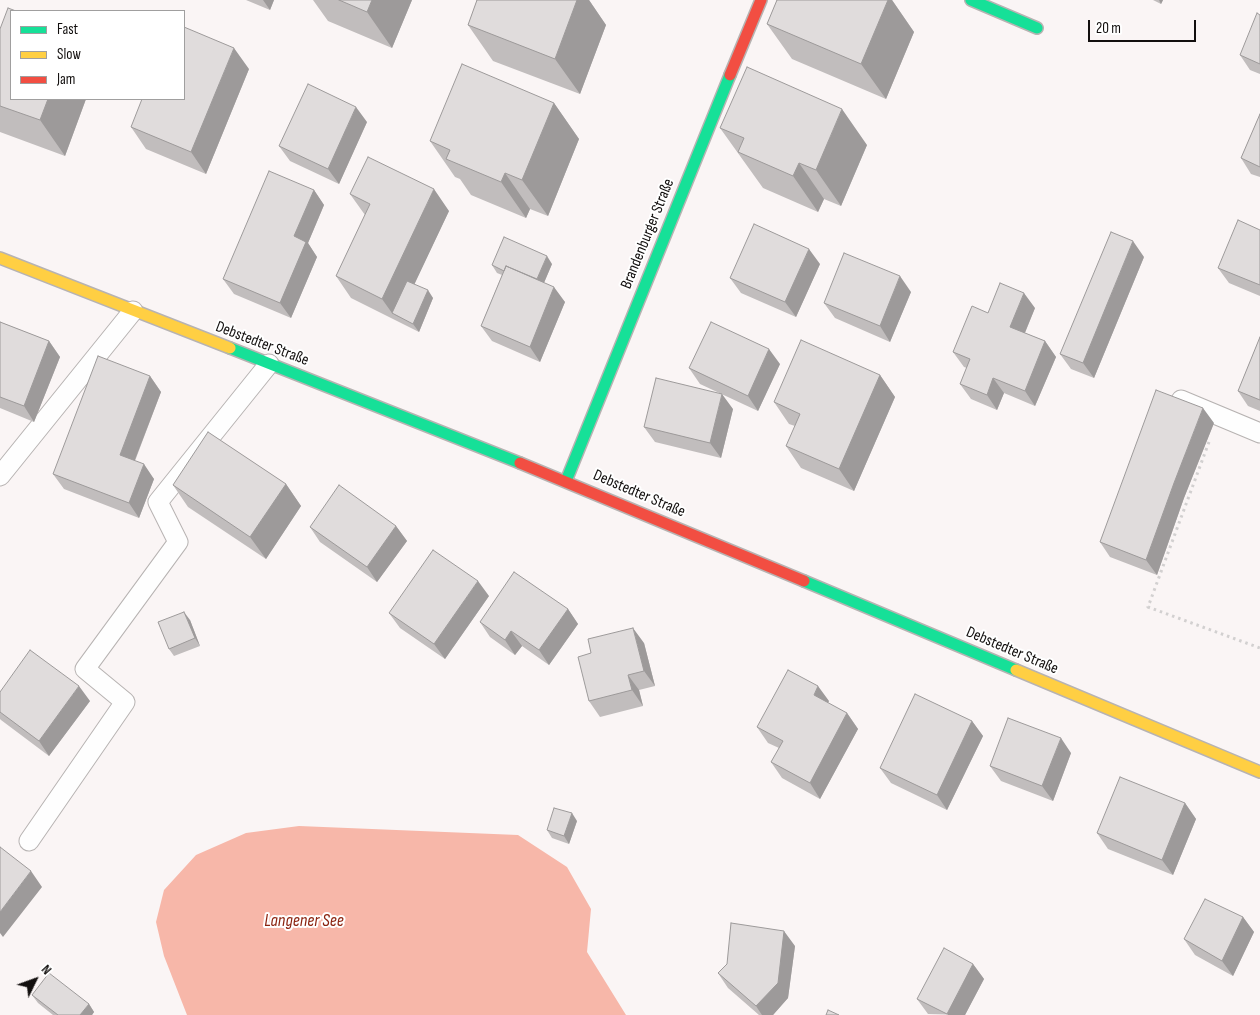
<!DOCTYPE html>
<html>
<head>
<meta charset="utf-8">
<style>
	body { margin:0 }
	#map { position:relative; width:1260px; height:1015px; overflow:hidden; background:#faf5f5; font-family:"Sofia Sans Condensed",sans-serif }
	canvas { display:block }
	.legend { position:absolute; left:10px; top:10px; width:175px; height:90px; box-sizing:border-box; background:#fff; border:1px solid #a09f9f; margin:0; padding:6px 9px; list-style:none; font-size:15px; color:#120f0e }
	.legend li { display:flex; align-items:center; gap:10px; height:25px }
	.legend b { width:25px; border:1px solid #a09f9f }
	.north { position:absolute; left:10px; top:955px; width:50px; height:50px; -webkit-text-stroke:4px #fff; paint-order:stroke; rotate:48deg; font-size:14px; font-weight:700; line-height:20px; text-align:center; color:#120f0e }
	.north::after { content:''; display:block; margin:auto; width:18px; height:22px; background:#120f0e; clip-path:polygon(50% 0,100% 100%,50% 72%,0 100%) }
	.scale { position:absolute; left:1088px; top:20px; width:108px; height:22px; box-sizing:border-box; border:2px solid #120f0e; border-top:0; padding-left:6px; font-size:15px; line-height:18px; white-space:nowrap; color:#120f0e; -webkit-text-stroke:4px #fff; paint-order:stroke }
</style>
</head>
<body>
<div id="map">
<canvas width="1260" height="1015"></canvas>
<ul class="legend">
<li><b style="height:6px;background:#16e098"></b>Fast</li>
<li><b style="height:6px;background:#ffcf43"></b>Slow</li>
<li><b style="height:6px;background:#f24e42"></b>Jam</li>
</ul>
<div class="north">N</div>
<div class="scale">20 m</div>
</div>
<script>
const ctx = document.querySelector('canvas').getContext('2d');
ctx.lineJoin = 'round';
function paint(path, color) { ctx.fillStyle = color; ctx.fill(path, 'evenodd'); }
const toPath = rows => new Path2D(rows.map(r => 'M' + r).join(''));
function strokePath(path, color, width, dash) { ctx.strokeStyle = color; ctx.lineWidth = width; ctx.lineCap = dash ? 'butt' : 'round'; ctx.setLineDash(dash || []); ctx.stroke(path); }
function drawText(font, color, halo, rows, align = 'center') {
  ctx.font = font + ' "Sofia Sans Condensed",sans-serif'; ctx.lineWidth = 4; ctx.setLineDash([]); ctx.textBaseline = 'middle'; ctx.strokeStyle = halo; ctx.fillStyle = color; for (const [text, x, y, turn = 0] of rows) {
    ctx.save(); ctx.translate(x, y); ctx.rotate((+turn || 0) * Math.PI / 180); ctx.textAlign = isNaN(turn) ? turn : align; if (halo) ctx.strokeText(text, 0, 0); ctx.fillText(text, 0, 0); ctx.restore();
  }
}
paint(toPath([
	[299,826,518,835,567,867,591,909,587,952,626,1015,187,1015,164,956,156,922,164,890,196,855,246,833]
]), '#f7b7a9');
const lane = toPath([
	[1181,400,1260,433],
	[0,476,133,311],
	[29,841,125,702,85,669,178,542,158,502,269,364]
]);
const fast = toPath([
	[971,0,1037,28],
	[230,348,520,463],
	[566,481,730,75],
	[804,581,1016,670]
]);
const slow = toPath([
	[0,258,230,348],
	[1016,670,1260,772]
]);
const jam = toPath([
	[730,75,761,0],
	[520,463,804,581]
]);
strokePath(lane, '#b7b3b2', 21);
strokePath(fast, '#b7b3b2', 14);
strokePath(slow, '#b7b3b2', 14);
strokePath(jam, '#b7b3b2', 14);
strokePath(toPath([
	[1209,442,1148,607,1260,648]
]), '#d2d0d0', 3, [2.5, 4]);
strokePath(lane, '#fefefe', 19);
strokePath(fast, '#16e098', 11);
strokePath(slow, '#ffcf43', 11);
strokePath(jam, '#f24e42', 11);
paint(toPath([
	[246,0,274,0,270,10],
	[313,0,412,0,392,48,328,21],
	[477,0,589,0,606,25,580,94,493,61,468,25],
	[777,0,892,0,914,32,886,99,792,59,767,24],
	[1153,0,1163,0,1161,4],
	[1260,15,1260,74,1250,70,1240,55],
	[0,29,86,99,65,156,0,132],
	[249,69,206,174,146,149,131,127],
	[554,103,579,139,548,216,530,209,526,218,471,195,460,179,455,177,430,141],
	[1260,114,1260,177,1251,174,1241,158],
	[367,122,339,184,290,161,279,146],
	[720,128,867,145,841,206,824,199,818,212,763,188],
	[314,190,324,205,308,243,317,257,291,318,234,294,223,279],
	[350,194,449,211,414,284,433,298,419,332,351,298,336,276,365,215],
	[1260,230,1260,296,1229,283,1218,268],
	[1144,257,1094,378,1071,369,1060,354],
	[552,264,544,283,565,302,540,362,492,341,481,326,502,275,497,273,492,265],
	[820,264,796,317,741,293,730,278],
	[911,292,890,342,835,318,824,303],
	[1035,308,1025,333,1045,341,1056,357,1035,406,1004,393,997,410,971,399,960,384,967,368,964,367,953,352,988,313],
	[0,322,49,341,60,357,34,422,0,408],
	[1260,337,1260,411,1248,406,1238,391],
	[780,364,758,411,700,384,689,368],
	[880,375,895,397,854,491,801,468,786,446,795,426,789,424,774,402],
	[150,376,161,392,135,461,154,479,139,518,64,489,53,474],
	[733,409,721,458,655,442,644,427],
	[1214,423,1184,498,1157,575,1110,557,1100,542],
	[286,484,301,506,266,559,188,507,173,485],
	[396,526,407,541,377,582,320,542,310,527],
	[489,596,445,659,400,628,389,613],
	[568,609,578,624,549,665,522,646,515,655,490,637,480,622],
	[190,620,200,646,174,656,169,649],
	[644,643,655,686,639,690,643,706,600,717,589,701],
	[0,692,90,701,49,756,1,720,0,719],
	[829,701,828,703,847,713,858,729,820,799,782,778,771,762,779,748,768,743,757,727],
	[972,721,983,736,947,810,891,783,880,768],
	[1071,753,1053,801,1001,781,990,766],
	[1185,803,1196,819,1173,875,1108,849,1097,833],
	[577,821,569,844,552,838,547,830],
	[1243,917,1254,932,1233,976,1195,955,1184,939],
	[795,946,788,998,773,1015,759,1015,728,988,718,973],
	[973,964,984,979,965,1015,928,1014,917,999],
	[32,995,89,1004,94,1012,92,1015,53,1015,38,1003]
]), '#c1bdbd');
paint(toPath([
	[263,0,274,0,270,10],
	[372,0,412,0,392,48,367,12],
	[577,0,589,0,606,25,580,94,555,59],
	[888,0,892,0,914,32,886,99,861,64],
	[1159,0,1163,0,1161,4],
	[234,48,249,69,206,174,191,152],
	[48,99,86,99,65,156,40,120],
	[554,103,579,139,548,216,522,180],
	[356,107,367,122,339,184,328,169],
	[842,109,867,145,841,206,816,170],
	[799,163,824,199,818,212,793,176],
	[505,173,530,209,526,218,501,182],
	[434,189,449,211,399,317,392,313,382,299],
	[314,190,324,205,308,243,317,257,291,318,280,303,294,236],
	[1133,241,1144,257,1094,378,1083,363],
	[809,249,820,264,796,317,785,302],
	[547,256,552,264,540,292,535,284],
	[900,276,911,292,890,342,880,326],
	[554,287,565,302,540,362,530,347],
	[428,290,433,298,419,332,413,324],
	[1024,293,1035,308,1021,342,1010,327],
	[49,341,60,357,34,422,24,406],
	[1045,341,1056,357,1035,406,1025,391],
	[769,349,780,364,758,411,748,396],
	[880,375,895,397,854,491,839,469],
	[150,376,161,392,131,470,120,455],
	[993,378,1004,393,997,410,987,395],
	[722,394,733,409,721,458,710,443],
	[1203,408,1214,423,1184,498,1157,575,1146,560,1174,483],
	[144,464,154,479,139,518,129,503],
	[286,484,301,506,266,559,250,537],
	[396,526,407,541,377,582,367,567],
	[478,581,489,596,445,659,434,644],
	[568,609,578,624,549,665,539,650],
	[184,612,190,620,200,646,195,638],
	[633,628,644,643,655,686,644,671],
	[511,631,522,646,515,655,505,640],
	[628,675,639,690,643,706,632,690],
	[79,686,90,701,49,756,39,741],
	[818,686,829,701,824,710,814,695],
	[847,713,858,729,820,799,810,783],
	[972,721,983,736,947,810,937,795],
	[1061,738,1071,753,1053,801,1042,786],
	[1185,803,1196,819,1173,875,1162,860],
	[572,813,577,821,569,844,564,836],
	[31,871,42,887,3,937,0,933,0,912],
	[1243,917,1254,932,1233,976,1222,961],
	[784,931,795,946,788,998,773,1015,762,1015,756,1006],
	[973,964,984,979,965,1015,948,1015,947,1014],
	[89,1004,94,1012,92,1015,80,1015]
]), '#9d9a9a');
const building = toPath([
	[339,0,372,0,367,12,339,0],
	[477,0,577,0,555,59,468,25,477,0],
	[777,0,888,0,861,64,767,24,777,0],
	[8,8,16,11,11,11,11,99,48,99,40,120,0,106,0,29,8,8],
	[1257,13,1260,15,1260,64,1240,55,1257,13],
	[184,27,234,48,191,152,131,127,142,99,184,99,184,27],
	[462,64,554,103,522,180,505,173,501,182,446,159,450,150,430,141,462,64],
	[747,67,842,109,816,170,799,163,793,176,738,152,744,138,720,128,747,67],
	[308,84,356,107,328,169,279,146,308,84],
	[1260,114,1260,167,1241,158,1260,114],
	[368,157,434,189,382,299,336,276,370,204,350,194,368,157],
	[269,171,314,190,294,236,306,242,280,303,223,279,269,171],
	[1238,220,1260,230,1260,285,1218,268,1238,220],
	[754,224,809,249,785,302,730,278,754,224],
	[1111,232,1133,241,1083,363,1060,354,1111,232],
	[504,237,547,256,537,279,506,266,504,271,492,265,504,237],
	[844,253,900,276,880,326,824,303,844,253],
	[506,266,554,287,530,347,481,326,506,266],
	[407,281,428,290,413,324,392,313,407,281],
	[1000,283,1024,293,1010,327,1045,341,1025,391,993,378,987,395,960,384,970,359,953,352,972,306,988,313,1000,283],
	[0,322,49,341,24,406,0,397,0,322],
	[711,322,769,349,748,396,689,368,711,322],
	[1260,337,1260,400,1238,391,1260,337],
	[801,340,880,375,839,469,786,446,800,414,774,402,801,340],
	[98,356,150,376,120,455,144,464,129,503,53,474,98,356],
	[656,378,722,394,710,443,644,427,656,378],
	[1156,390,1203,408,1174,483,1146,560,1100,542,1156,390],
	[208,432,286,484,250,537,173,485,208,432],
	[339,485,396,526,367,567,310,527,339,485],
	[433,550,478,581,434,644,389,613,433,550],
	[514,572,568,609,539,650,511,631,505,640,480,622,514,572],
	[184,612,195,638,169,649,158,622,184,612],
	[633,628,644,671,628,675,632,690,589,701,578,657,591,653,588,639,633,628],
	[30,650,79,686,39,741,0,712,0,692,30,650],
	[788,670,818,686,814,695,847,713,810,783,771,762,783,741,757,727,788,670],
	[915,694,972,721,937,795,880,768,915,694],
	[1008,718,1061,738,1042,786,990,766,1008,718],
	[1120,777,1185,803,1162,860,1097,833,1120,777],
	[554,808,572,813,564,836,547,830,554,808],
	[0,847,31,871,0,912,0,847],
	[1205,899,1243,917,1222,961,1184,939,1205,899],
	[731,923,784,931,778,983,756,1006,718,973,727,964,731,923],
	[944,948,973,964,947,1014,917,999,944,948],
	[49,973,89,1004,80,1015,58,1015,32,995,49,973],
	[828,1010,839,1015,826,1015,828,1010]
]);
paint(building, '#e0dcdc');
strokePath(building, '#9d9a9a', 1);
drawText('16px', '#120f0e', '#fff', [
	["Brandenburger Straße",648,234,-68],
	["Debstedter Straße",262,344,21],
	["Debstedter Straße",639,494,23],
	["Debstedter Straße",1012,651,23]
]);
drawText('italic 18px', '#8b2410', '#fff', [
	["Langener See",304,921]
]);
</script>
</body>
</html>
